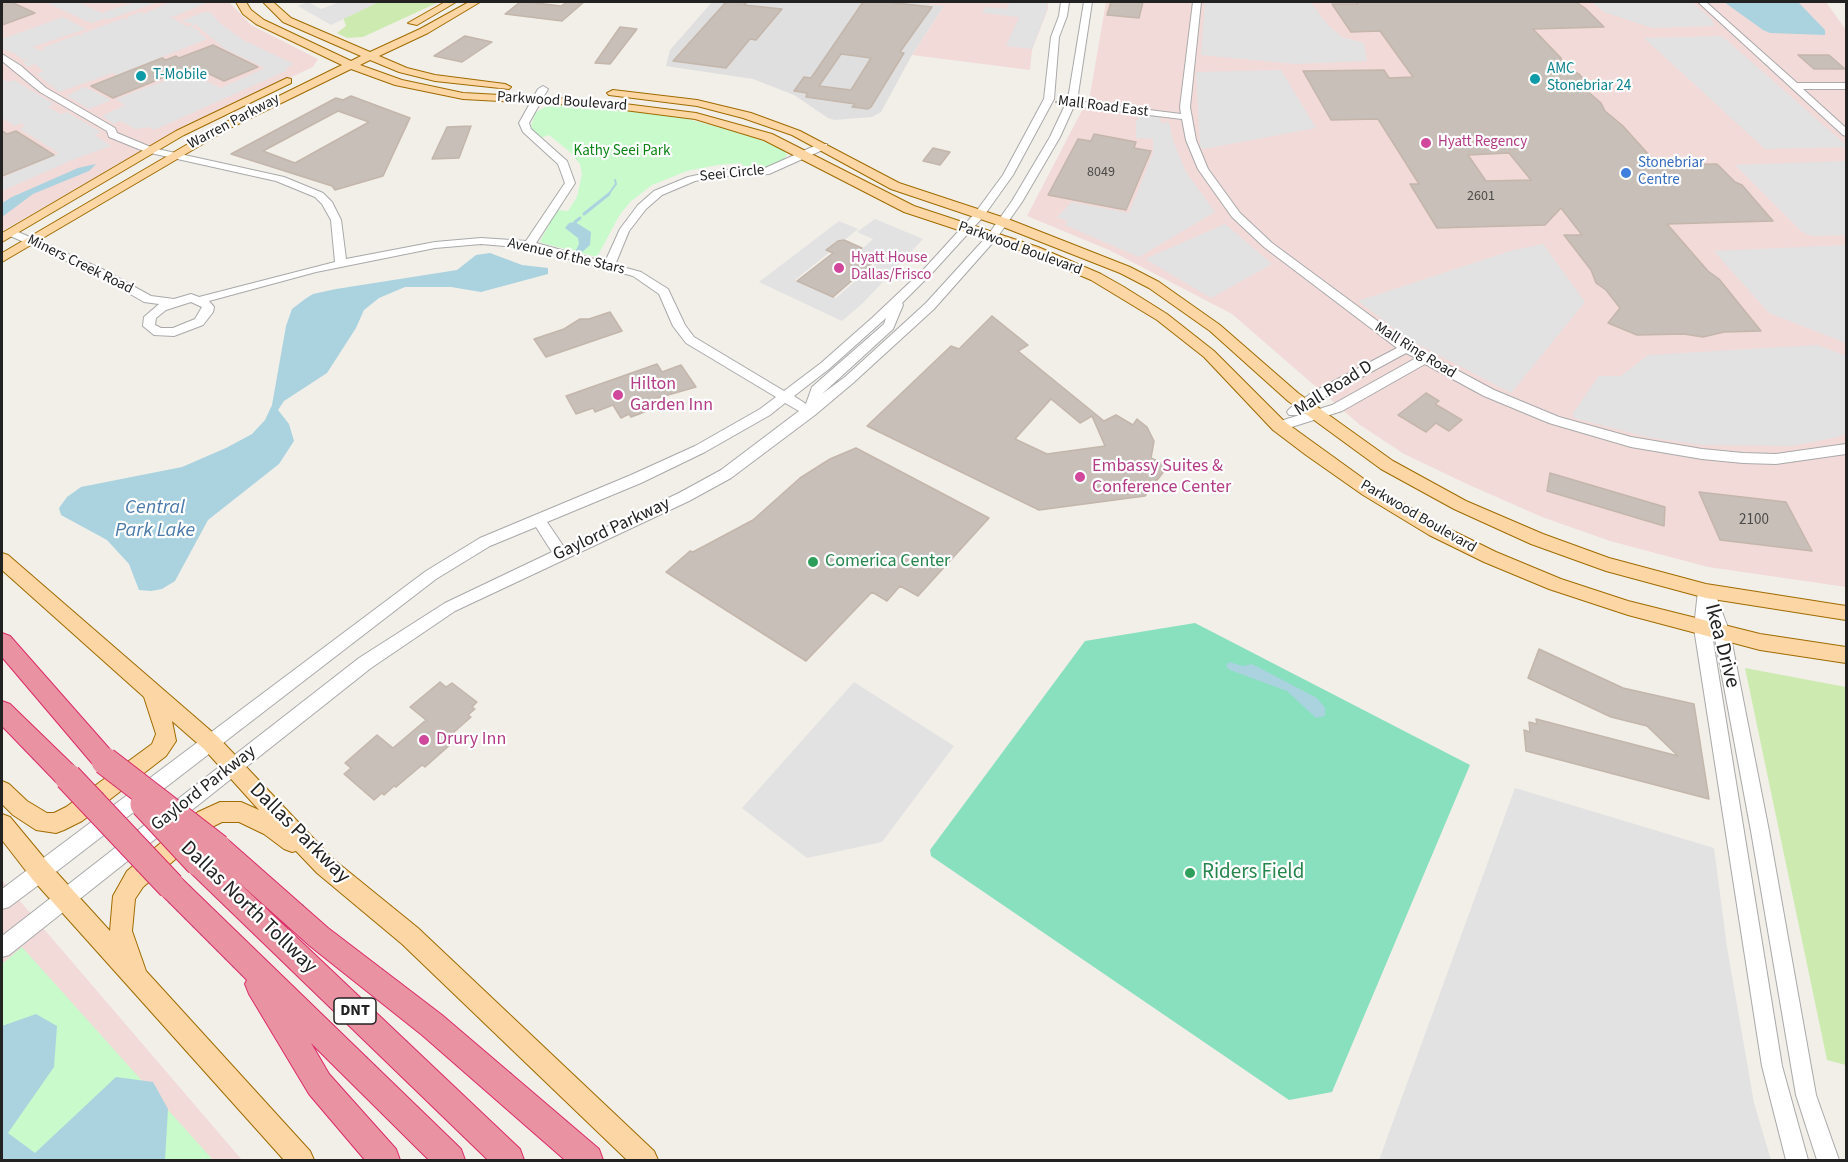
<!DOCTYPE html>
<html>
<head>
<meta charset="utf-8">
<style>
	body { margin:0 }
	#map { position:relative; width:1848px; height:1162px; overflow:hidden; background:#f2efe9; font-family:"Source Sans 3",sans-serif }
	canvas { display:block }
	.frame { position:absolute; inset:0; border:3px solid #222; pointer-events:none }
</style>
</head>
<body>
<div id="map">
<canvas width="1848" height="1162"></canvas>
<div class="frame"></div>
</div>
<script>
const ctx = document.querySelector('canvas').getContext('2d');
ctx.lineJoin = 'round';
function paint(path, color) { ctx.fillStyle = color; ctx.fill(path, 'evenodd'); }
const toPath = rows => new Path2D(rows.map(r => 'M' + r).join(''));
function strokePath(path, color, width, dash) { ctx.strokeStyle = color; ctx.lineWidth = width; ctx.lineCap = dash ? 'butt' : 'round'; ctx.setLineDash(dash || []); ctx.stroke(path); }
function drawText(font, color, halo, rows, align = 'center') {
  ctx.font = font + ' "Source Sans 3",sans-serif'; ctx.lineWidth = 4.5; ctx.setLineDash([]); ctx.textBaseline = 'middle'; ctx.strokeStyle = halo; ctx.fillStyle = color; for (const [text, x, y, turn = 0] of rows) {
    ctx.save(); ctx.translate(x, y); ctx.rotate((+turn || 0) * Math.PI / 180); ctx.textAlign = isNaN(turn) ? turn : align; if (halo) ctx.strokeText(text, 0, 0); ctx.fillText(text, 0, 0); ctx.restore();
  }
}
paint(toPath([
	[712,2,909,2,944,6,912,55,881,112,872,117,834,120,828,118,794,95,753,79,666,66,670,50]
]), '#e0dfdf');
paint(toPath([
	[2,2,229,2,251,25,318,59,313,67,176,131,2,231],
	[909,2,1048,2,1048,9,1032,50,1030,70,912,55,944,6],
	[1106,2,1826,2,1846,30,1846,587,1708,567,1610,541,1542,517,1467,484,1404,454,1360,425,1232,314,1109,250,1027,216,1090,95],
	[2,880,242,1160,2,1160]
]), '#f2dad9');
paint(toPath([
	[379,2,439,2,363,37,347,38,337,33,346,26,343,17],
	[1745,668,1846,687,1846,1065,1827,1060]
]), '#cdebb0');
paint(toPath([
	[559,105,604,107,680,117,744,134,784,149,787,155,782,162,773,166,750,170,746,169,741,163,717,165,687,171,652,185,630,202,619,216,597,257,542,243,540,241,557,210,568,211,577,197,582,174,580,164,570,152,549,135,538,139,534,135,531,126,535,113,545,107],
	[22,947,213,1160,2,1160,2,964]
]), '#c8facc');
paint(toPath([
	[1195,623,1470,765,1332,1092,1289,1100,931,856,930,850,1085,641]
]), '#88e0be');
paint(toPath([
	[45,2,77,2,102,13,135,2,158,2,109,19,106,18,91,23],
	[170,2,208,2,173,17,168,16,188,27,193,24,181,21,205,12,210,12,221,24,243,40,294,64,285,68,288,70,154,130,149,127,135,129,121,121,114,124,102,116,125,105,116,99,177,76,196,76,221,88,265,68,225,49,195,24,192,27,200,31,198,32,207,39,117,75,113,73,59,92,37,74,43,71,35,64,28,67,23,62,30,59,23,60,14,53,2,49,2,39,63,17,86,29,32,47,42,51,45,50,42,48,77,35,83,36,81,34,124,18,127,20,129,19,127,17,140,12,144,14],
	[308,2,321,9,340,2,379,2,331,25,298,6],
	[1010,2,1047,2,1047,10,1032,49,1006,46,1019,17,982,13,985,7,1007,9],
	[1205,2,1310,2,1329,26,1342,37,1364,43,1367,61,1295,64,1201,55],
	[1592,2,1692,2,1712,20,1714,26,1652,28,1604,12],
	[1722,36,1846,145,1846,147,1765,149,1644,38],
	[1281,70,1316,128,1203,149,1200,146,1196,72],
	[2,78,8,82,14,80,54,104,48,107,61,114,67,112,101,132,95,135,111,146,72,160,2,191,2,178,59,153,20,129,25,126,21,123,15,126,2,118],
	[84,87,96,92,111,100,89,109,67,96],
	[1139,115,1160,117,1161,123,1169,122,1173,141,1186,172,1215,212,1139,257,1065,225,1068,221,1057,217,1072,202,1129,213,1153,153,1153,139,1136,138,1136,120,1138,119],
	[1846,161,1846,235,1812,236,1802,232,1735,165],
	[875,219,923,239,863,303,842,321,759,282,839,221,858,229,795,280,836,298,880,259,860,251,873,239,857,232],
	[1225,224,1272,264,1211,298,1145,259],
	[1543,244,1585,302,1511,393,1408,339,1358,301,1510,251],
	[1846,245,1846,343,1769,313,1714,251],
	[1818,345,1846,356,1846,434,1833,438,1792,446,1701,445,1647,437,1574,418,1573,413,1599,376,1621,376,1648,355],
	[854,682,954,746,882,842,807,858,742,808],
	[1515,788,1714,848,1727,947,1754,1103,1771,1160,1379,1160]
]), '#e2e2e2');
paint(toPath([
	[1724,2,1798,2,1825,30,1825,35,1770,33,1763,30],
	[96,164,89,171,33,194,2,217,2,203,12,197,78,168],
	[575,222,591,232,590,245,581,253,575,252,579,244,578,238,565,228,569,223],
	[490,253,522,265,548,268,548,274,481,292,451,287,405,287,379,298,364,310,356,328,327,373,284,401,278,410,289,424,294,441,279,464,208,520,175,581,162,589,151,591,139,590,129,564,107,540,61,515,59,508,67,497,81,487,182,467,226,448,252,434,265,420,272,405,286,326,292,309,305,299,313,294,336,289,457,270,476,255],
	[1229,662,1243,666,1252,664,1317,698,1325,708,1325,716,1316,718,1287,691,1230,670,1226,666],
	[36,1014,57,1026,54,1067,8,1133,35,1153,116,1077,153,1082,168,1109,165,1160,2,1160,2,1026]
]), '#aad3df');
strokePath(toPath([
	[608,195,616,184,615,180]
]), '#aad3df', 2);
strokePath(toPath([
	[584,214,609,194],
	[575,222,580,218]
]), '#aad3df', 3);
const building = toPath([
	[2,2,11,2,35,13,2,25,2,2],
	[520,2,538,2,536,3,561,6,567,2,584,2,562,21,505,14,520,2],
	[726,2,747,2,744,5,782,9,756,40,750,39,726,68,673,61,726,2],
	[863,2,887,2,932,7,900,52,904,53,871,107,868,109,852,107,855,104,806,97,807,93,794,91,804,77,811,78,863,2],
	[841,54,871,58,851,90,819,86,841,54],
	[1111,2,1143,2,1139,18,1107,15,1111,2],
	[1356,2,1576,2,1585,8,1604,27,1533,29,1561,58,1563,66,1579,74,1585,81,1579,84,1601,103,1605,111,1623,126,1658,165,1717,164,1735,182,1742,185,1773,221,1667,224,1708,271,1719,279,1761,331,1724,332,1703,337,1684,334,1637,335,1608,323,1620,308,1606,290,1596,283,1591,270,1564,235,1582,235,1561,208,1545,225,1437,228,1410,184,1419,184,1378,119,1331,120,1303,71,1384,70,1389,78,1413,77,1380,31,1351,32,1332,4,1358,4,1356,2],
	[1509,153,1531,180,1486,181,1468,155,1509,153],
	[620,27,637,29,610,64,595,63,620,27],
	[465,36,492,42,462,62,434,56,465,36],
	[213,45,258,67,224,81,197,68,188,71,184,69,113,98,91,86,162,58,166,60,176,56,179,58,213,45],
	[1798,55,1829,55,1845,69,1814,69,1798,55],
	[351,96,410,118,383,176,335,190,332,186,231,154,336,98,343,100,351,96],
	[338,111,369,122,295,163,263,151,338,111],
	[471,126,459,158,432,159,447,127,471,126],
	[2,131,7,134,16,131,54,155,2,176,2,131],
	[1094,134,1136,142,1134,148,1151,151,1126,210,1048,195,1078,139,1091,141,1094,134],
	[933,148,950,152,940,165,923,161,933,148],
	[844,240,862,248,858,251,877,259,833,297,797,281,833,253,826,250,838,241,844,240],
	[610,312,622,331,546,357,534,339,564,329,580,319,589,319,610,312],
	[992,316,1028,345,1018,351,1104,421,1116,415,1133,425,1137,419,1147,427,1154,441,1151,458,1168,466,1145,496,1039,510,867,426,951,346,959,349,992,316],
	[1051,399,1080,423,1092,416,1105,446,1047,454,1015,439,1051,399],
	[657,364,662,372,681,365,696,387,654,399,657,404,648,407,650,410,631,417,629,414,621,418,613,405,595,412,593,408,576,414,566,396,657,364],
	[1426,393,1439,401,1435,404,1462,420,1449,431,1436,423,1426,432,1398,415,1426,393],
	[856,448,989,518,918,596,900,586,887,601,872,592,806,661,666,572,690,551,693,552,753,520,800,478,830,459,856,448],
	[1550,473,1665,507,1664,526,1547,491,1550,473],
	[1699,492,1786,502,1812,551,1720,540,1699,492],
	[1539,649,1623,688,1694,704,1709,799,1526,751,1524,730,1530,732,1529,722,1537,724,1536,719,1678,756,1647,726,1611,717,1528,678,1539,649],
	[440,682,446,687,452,683,477,702,472,707,475,709,468,715,471,717,445,740,451,744,425,767,422,765,396,787,394,786,384,795,382,793,374,800,344,774,351,768,345,763,377,735,393,748,426,720,410,707,440,682]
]);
paint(building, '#c7bfb8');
strokePath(building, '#c4b6ab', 1.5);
const minor = toPath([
	[1061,2,1069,2,1067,16,1059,37,1054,99,1013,175,983,217,933,272,902,303,903,305,893,329,822,394,845,377,926,303,988,235,1012,201,1050,137,1065,105,1056,102,1068,99,1084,2,1092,2,1077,101,1181,114,1180,107,1193,2,1201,2,1190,107,1196,140,1208,169,1240,213,1272,243,1410,345,1494,390,1559,417,1631,437,1702,449,1743,453,1776,454,1846,444,1846,454,1776,464,1743,463,1702,459,1631,447,1549,423,1484,396,1425,364,1342,411,1279,431,1274,429,1272,426,1274,423,1332,405,1416,358,1406,353,1323,398,1299,415,1289,415,1287,412,1289,409,1313,392,1397,348,1264,247,1232,217,1198,169,1186,140,1182,119,1074,106,1060,137,1022,202,996,239,934,309,853,383,815,415,731,478,689,501,455,611,371,668,9,955,2,957,2,936,359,658,445,603,552,552,536,527,490,546,436,579,48,878,9,907,2,909,2,889,426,571,480,538,631,475,695,446,760,409,776,397,686,343,673,326,659,294,633,276,529,248,481,244,435,248,316,272,209,301,214,307,213,312,203,325,174,336,154,335,143,326,144,317,159,304,144,302,94,273,8,235,8,231,16,231,102,269,151,296,174,299,191,294,199,297,335,262,331,220,322,204,315,197,276,181,146,152,109,137,107,131,40,92,2,61,2,54,21,66,46,88,115,128,117,133,153,148,284,177,323,193,332,202,341,220,346,259,435,242,481,238,526,241,565,183,558,164,523,132,519,123,538,89,543,86,548,89,529,123,531,129,567,161,575,183,536,243,605,262,620,229,638,205,654,191,688,177,721,170,763,169,819,144,827,144,827,148,769,174,721,176,695,181,662,195,646,209,629,231,615,265,641,272,668,289,685,325,694,337,784,391,821,363,872,318,925,268,975,213,1003,175,1044,99,1051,37,1059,16,1061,2],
	[191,302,202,307,195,319,173,328,161,328,155,325,156,318,166,310,191,302],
	[886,318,884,324,812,387,806,404,794,396,829,369,886,318],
	[785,403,799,411,721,470,679,493,564,547,547,522,641,483,705,452,770,415,785,403],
	[1698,2,1706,2,1797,83,1846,83,1846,89,1803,89,1846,128,1846,136,1843,135,1698,2],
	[1706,585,1711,587,1714,591,1730,633,1769,831,1816,1095,1839,1160,1817,1160,1796,1095,1751,831,1714,633,1710,622,1782,1066,1808,1160,1786,1160,1762,1066,1694,628,1698,591,1701,587,1706,585]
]);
const major = toPath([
	[236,2,246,2,251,10,264,20,351,61,361,56,283,22,263,2,273,2,291,18,370,52,420,29,469,2,480,2,428,33,379,56,407,68,435,75,505,84,511,87,509,89,435,81,399,72,370,60,360,65,402,80,463,93,593,100,696,113,772,134,914,206,1038,247,1101,274,1124,287,1167,314,1214,351,1285,422,1375,487,1441,525,1496,552,1561,579,1628,601,1760,634,1846,647,1846,663,1760,650,1628,615,1549,589,1484,562,1429,535,1363,495,1306,455,1273,430,1204,357,1157,320,1091,280,1028,253,904,212,764,140,695,119,593,106,463,99,395,85,351,69,230,128,2,262,2,253,222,124,342,65,256,24,243,14,236,2],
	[445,2,456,2,417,25,408,23,445,2],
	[287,78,291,79,291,83,184,135,2,242,2,233,176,131,287,78],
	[613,90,697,100,751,113,800,131,899,183,1008,219,1130,267,1159,282,1220,325,1298,393,1393,461,1466,501,1543,534,1609,558,1706,584,1846,606,1846,620,1706,598,1606,571,1531,544,1454,509,1381,469,1288,401,1210,331,1149,288,1120,273,998,225,891,189,792,135,743,118,697,106,609,95,607,93,613,90],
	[2,553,8,555,218,737,333,859,418,928,654,1151,658,1160,627,1160,402,944,317,873,296,851,292,852,284,849,264,834,239,822,222,822,214,826,143,887,135,899,132,931,146,971,310,1151,314,1160,284,1160,33,880,2,840,2,814,10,817,49,864,110,931,113,896,127,871,198,812,220,802,241,802,259,810,204,749,172,721,176,741,166,756,82,821,64,830,56,833,36,830,13,815,2,804,2,781,9,784,27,801,47,813,54,813,66,807,152,744,156,734,144,697,2,570,2,553]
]);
const highway = toPath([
	[2,633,10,636,113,753,117,761,113,769,105,772,97,769,2,657,2,633],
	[2,701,10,704,77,769,80,777,77,785,68,788,59,785,2,726,2,701],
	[218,836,227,839,328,928,442,1015,599,1149,603,1160,565,1160,422,1035,310,946,235,879,520,1149,524,1160,488,1160,190,872,186,863,190,854,199,851,208,854,205,848,209,839,218,836],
	[171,873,180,877,461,1149,465,1160,429,1160,311,1043,329,1074,396,1149,400,1160,365,1160,309,1094,249,994,245,984,247,980,162,895,158,886,162,877,171,873]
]);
strokePath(minor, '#a9a9a9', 2);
strokePath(major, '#a06b00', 2);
strokePath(highway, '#dc2a67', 2);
paint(minor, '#fff');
paint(major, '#fcd6a4');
paint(highway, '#e892a2');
const highwayBridge = toPath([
	[105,761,218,848],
	[68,777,171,886],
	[144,804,199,863]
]);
strokePath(highwayBridge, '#dc2a67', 29, []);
strokePath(highwayBridge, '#e892a2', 27);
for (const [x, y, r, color] of [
	[141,76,6,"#0f9aa8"],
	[1535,79,6,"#0f9aa8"],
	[1426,143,6,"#d1479c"],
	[1626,173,6,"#3f7fe0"],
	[839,268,6,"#d1479c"],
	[618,395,6,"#d1479c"],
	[1080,477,6,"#d1479c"],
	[813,562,6,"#2e9e5b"],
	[424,740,6,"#d1479c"],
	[1190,873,6,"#2e9e5b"]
]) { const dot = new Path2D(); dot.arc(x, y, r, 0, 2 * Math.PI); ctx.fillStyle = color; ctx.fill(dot); strokePath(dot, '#fff', 2); }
drawText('14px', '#4b4948', null, [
	["8049",1101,173],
	["2601",1481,197]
]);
drawText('15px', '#0d838f', '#fff', [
	["AMC",1547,70],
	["Stonebriar 24",1547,87],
	["T-Mobile",153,76]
], 'left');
drawText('15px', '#222', '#fff', [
	["Parkwood Boulevard",562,102,4],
	["Mall Road East",1103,107,7],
	["Warren Parkway",234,122,-28],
	["Seei Circle",732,174,-6],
	["Parkwood Boulevard",1020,249,20],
	["Avenue of the Stars",566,257,13],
	["Miners Creek Road",80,265,26],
	["Mall Ring Road",1415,351,32],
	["Parkwood Boulevard",1418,517,30]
]);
drawText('15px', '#b23c85', '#fff', [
	["Hyatt Regency",1438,143],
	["Hyatt House",851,259],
	["Dallas/Frisco",851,276]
], 'left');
drawText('15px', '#0c8416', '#fff', [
	["Kathy Seei Park",622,152]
]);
drawText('15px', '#366cbe', '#fff', [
	["Stonebriar",1638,164],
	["Centre",1638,181]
], 'left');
drawText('15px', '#4b4948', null, [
	["2100",1754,521]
]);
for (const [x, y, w] of [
	[355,1011,42]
]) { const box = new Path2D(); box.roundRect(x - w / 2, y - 13, w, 26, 4.5); ctx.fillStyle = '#fff'; ctx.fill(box); strokePath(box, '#222', 1.5); }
drawText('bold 16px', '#222', null, [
	["DNT",355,1011]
]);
drawText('18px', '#b23c85', '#fff', [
	["Hilton",630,385],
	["Garden Inn",630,406],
	["Embassy Suites &",1092,467],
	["Conference Center",1092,488],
	["Drury Inn",436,740]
], 'left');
drawText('18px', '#222', '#fff', [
	["Mall Road D",1334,389,-32],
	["Gaylord Parkway",612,530,-25],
	["Gaylord Parkway",204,789,-38]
]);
drawText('18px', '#27864d', '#fff', [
	["Comerica Center",825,562]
], 'left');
drawText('italic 20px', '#4a7aab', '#fff', [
	["Central",155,509],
	["Park Lake",155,532]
]);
drawText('21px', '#222', '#fff', [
	["Ikea Drive",1721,646,75],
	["Dallas Parkway",299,834,45],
	["Dallas North Tollway",248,908,44]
]);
drawText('21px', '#27864d', '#fff', [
	["Riders Field",1202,873]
], 'left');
</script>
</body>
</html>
